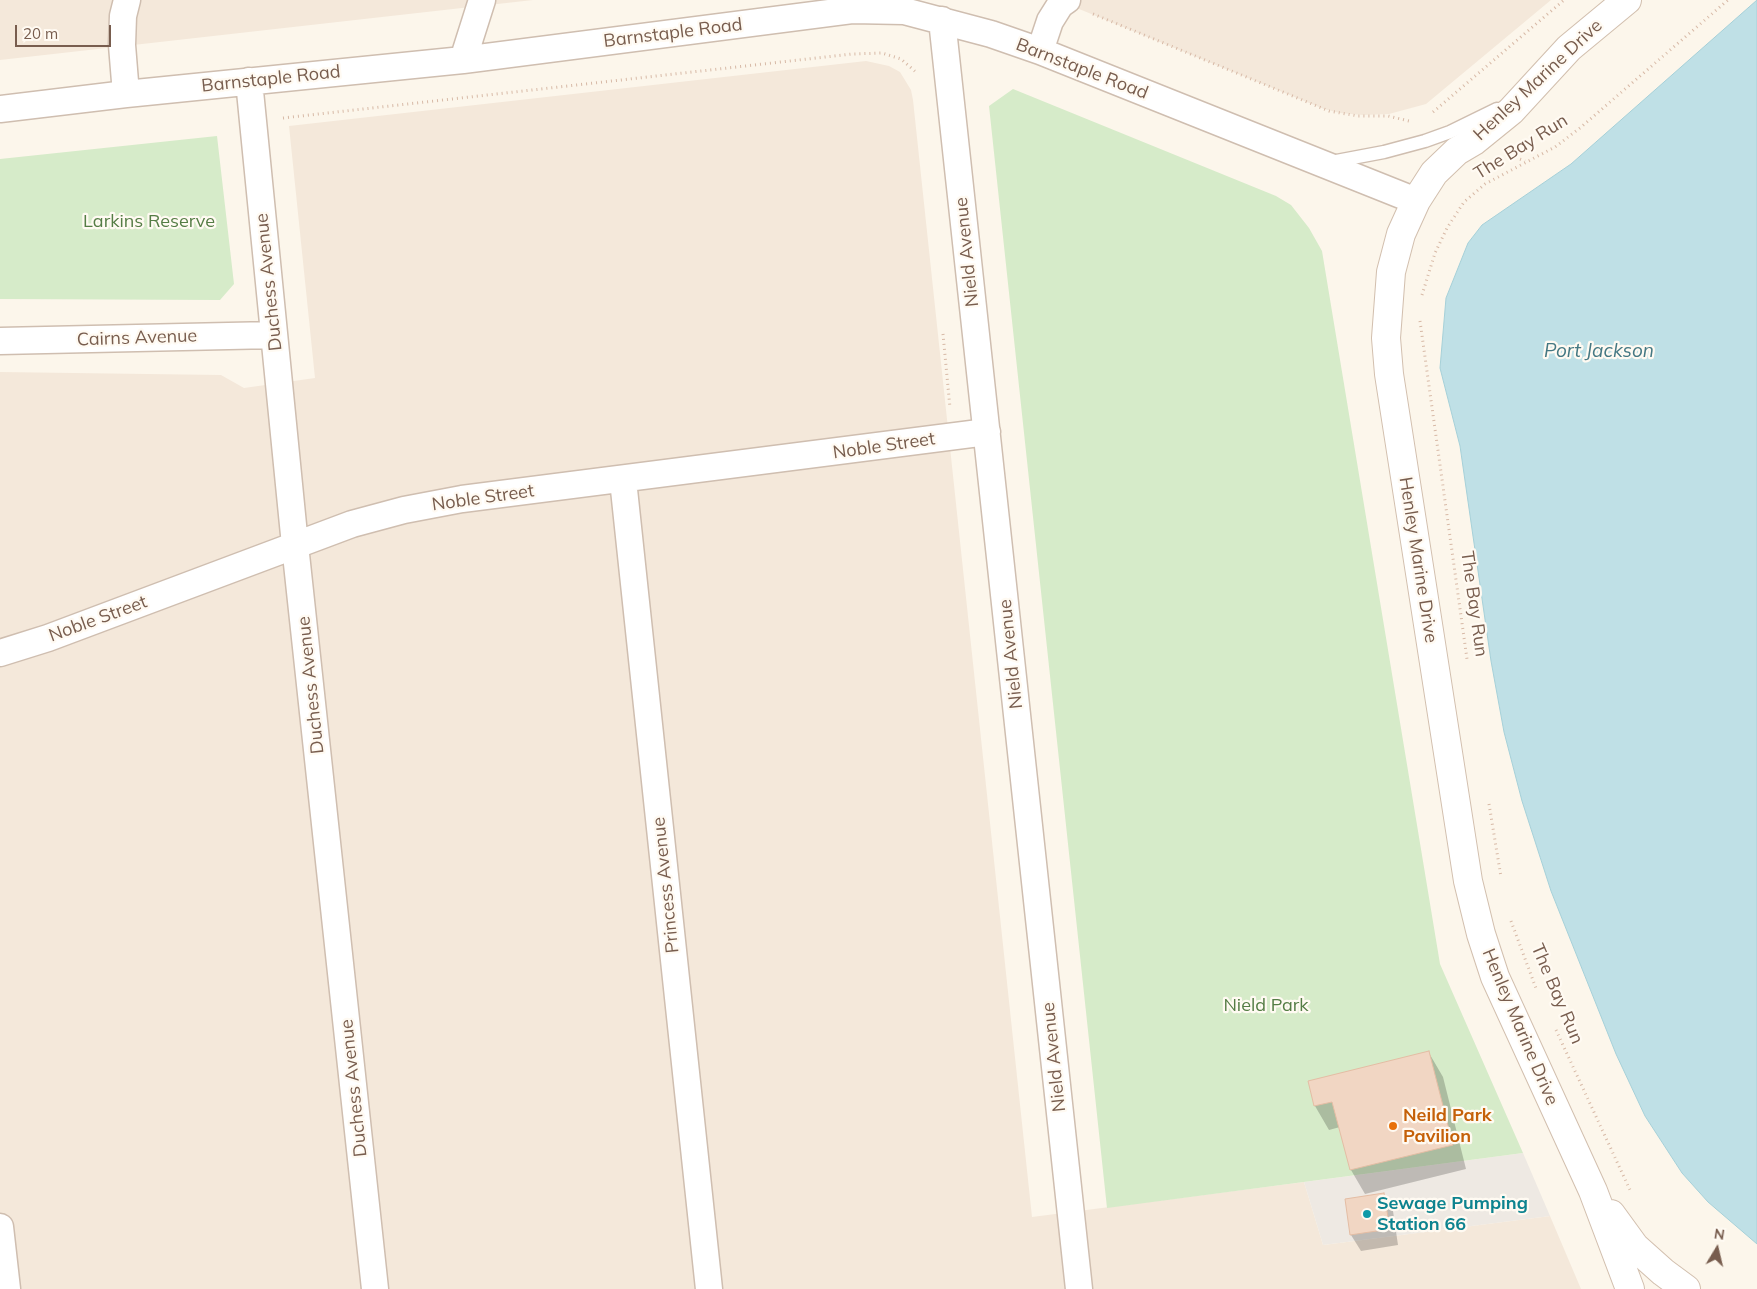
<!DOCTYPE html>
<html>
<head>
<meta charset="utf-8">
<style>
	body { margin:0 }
	#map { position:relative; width:1757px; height:1289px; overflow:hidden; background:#fcf6eb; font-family:Mulish,sans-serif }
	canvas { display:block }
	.north { position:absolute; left:1692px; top:1224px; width:50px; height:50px; -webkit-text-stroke:4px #fffaf2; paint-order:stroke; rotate:9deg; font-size:14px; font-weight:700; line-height:20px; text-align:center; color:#785d4e }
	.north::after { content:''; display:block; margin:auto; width:18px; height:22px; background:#785d4e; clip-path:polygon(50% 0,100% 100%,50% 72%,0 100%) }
	.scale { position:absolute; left:15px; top:25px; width:96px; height:22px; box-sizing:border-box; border:2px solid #785d4e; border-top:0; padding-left:6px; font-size:15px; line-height:18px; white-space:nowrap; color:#785d4e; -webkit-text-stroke:4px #fffaf2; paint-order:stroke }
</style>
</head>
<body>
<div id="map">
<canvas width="1757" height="1289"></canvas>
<div class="north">N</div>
<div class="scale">20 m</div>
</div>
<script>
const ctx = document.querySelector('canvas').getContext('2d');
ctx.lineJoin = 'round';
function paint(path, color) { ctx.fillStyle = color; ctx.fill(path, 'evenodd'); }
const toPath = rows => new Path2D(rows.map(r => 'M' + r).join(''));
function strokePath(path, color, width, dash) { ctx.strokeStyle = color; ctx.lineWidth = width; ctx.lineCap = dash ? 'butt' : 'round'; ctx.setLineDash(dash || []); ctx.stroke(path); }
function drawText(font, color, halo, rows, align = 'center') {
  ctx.font = font + ' Mulish,sans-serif'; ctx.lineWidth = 4.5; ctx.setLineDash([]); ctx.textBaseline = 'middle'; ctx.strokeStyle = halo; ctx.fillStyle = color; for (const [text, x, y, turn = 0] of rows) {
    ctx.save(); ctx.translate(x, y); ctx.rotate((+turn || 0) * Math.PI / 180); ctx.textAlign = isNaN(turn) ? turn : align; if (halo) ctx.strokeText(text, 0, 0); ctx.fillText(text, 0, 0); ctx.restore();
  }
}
paint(toPath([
	[0,0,533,0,0,60],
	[1057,0,1551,0,1426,104,1389,114,1363,115,1340,113,1324,109],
	[866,61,889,66,900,72,911,90,913,100,1032,1217,1304,1182,1323,1245,1550,1216,1581,1289,0,1289,0,372,221,375,244,388,315,378,289,126]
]), '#f4e8da');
paint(toPath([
	[1523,1153,1550,1216,1323,1245,1304,1182]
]), '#eee9e3');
paint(toPath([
	[1013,89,1276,196,1291,205,1309,228,1322,251,1440,964,1523,1153,1107,1208,989,106],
	[217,136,234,284,220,300,0,299,0,159]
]), '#d6ebc9');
const water = toPath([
	[1757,0,1757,1244,1708,1202,1682,1173,1645,1116,1616,1054,1551,891,1522,801,1504,732,1491,661,1460,446,1440,368,1446,298,1468,243,1482,225,1571,164,1757,0]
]);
paint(water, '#bfe0e6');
strokePath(water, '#a6d0d8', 1);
paint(toPath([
	[1429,1053,1443,1077,1466,1169,1365,1194,1351,1170,1340,1127,1329,1130,1315,1106],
	[1383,1194,1393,1211,1398,1245,1361,1251,1351,1235,1346,1200]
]), '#0003');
const building = toPath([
	[1429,1051,1453,1145,1350,1170,1332,1102,1314,1106,1308,1081,1429,1051],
	[1384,1193,1390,1229,1350,1235,1345,1199,1384,1193]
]);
paint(building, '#f1d6c3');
strokePath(building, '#e4bda4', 1);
const service = toPath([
	[1331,162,1384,152,1425,141,1450,132,1497,109]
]);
const minor = toPath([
	[942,20,1079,1289],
	[1040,51,1050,21,1060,5,1067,0],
	[463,60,482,0],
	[249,81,295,545,375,1289],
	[126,94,122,45,123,16,127,0],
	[0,109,126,94,463,60,852,10,904,11,991,34,1040,51,1416,201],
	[0,341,274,335],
	[623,480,709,1289],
	[0,653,48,638,352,524,404,510,462,499,987,432],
	[0,1227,7,1289]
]);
const secondary = toPath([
	[1627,0,1569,48,1511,111,1474,141,1457,151,1434,173,1416,201,1401,234,1391,272,1386,338,1389,374,1468,881,1481,934,1495,977,1593,1191,1630,1289],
	[1611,1214,1635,1247,1663,1272,1686,1289]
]);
strokePath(service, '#cfbeb0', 15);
strokePath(minor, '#cfbeb0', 29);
strokePath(secondary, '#d2bfae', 30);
strokePath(toPath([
	[1093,14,1329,111,1358,116,1388,116,1409,121],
	[1433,112,1564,0],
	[283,118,852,54,882,53,901,59,917,73],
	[1506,154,1525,161],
	[1422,295,1435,253,1447,228,1464,202,1485,184,1555,147,1580,128,1728,0],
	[1420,321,1467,659],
	[943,334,950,408],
	[1489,804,1501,877],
	[1511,921,1537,991],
	[1556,1030,1630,1190]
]), '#d7b9a6', 3, [1, 4]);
strokePath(service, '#fff', 12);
strokePath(minor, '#fff', 26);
strokePath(secondary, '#fff', 28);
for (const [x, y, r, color] of [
	[1393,1126,5,"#e8710a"],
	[1367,1214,5,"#0f9aa8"]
]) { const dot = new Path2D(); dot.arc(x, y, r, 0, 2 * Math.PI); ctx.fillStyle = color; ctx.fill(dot); strokePath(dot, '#fffaf2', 2); }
drawText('18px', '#785d4e', '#fffaf2', [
	["Barnstaple Road",673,33,-7],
	["Barnstaple Road",1082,69,21],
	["Barnstaple Road",271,79,-6],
	["Henley Marine Drive",1538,80,-43],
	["The Bay Run",1521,147,-32],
	["Nield Avenue",967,252,-96],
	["Duchess Avenue",269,282,-96],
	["Cairns Avenue",137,338,-2],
	["Noble Street",884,446,-8],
	["Noble Street",483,498,-8],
	["Henley Marine Drive",1418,560,81],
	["The Bay Run",1474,604,82],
	["Noble Street",98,619,-20],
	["Nield Avenue",1011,654,-96],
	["Duchess Avenue",311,685,-96],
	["Princess Avenue",666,885,-96],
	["The Bay Run",1557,994,67],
	["Henley Marine Drive",1520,1027,67],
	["Nield Avenue",1054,1057,-96],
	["Duchess Avenue",354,1088,-96]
]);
drawText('18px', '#557d45', '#fffaf2', [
	["Larkins Reserve",149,222],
	["Nield Park",1266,1006]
]);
drawText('bold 18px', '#c56008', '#fffaf2', [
	["Neild Park",1403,1116],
	["Pavilion",1403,1137]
], 'left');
drawText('bold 18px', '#0d838f', '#fffaf2', [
	["Sewage Pumping",1377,1204],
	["Station 66",1377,1225]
], 'left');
drawText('italic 19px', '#447883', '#fffaf2', [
	["Port Jackson",1599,351]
]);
</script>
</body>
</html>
